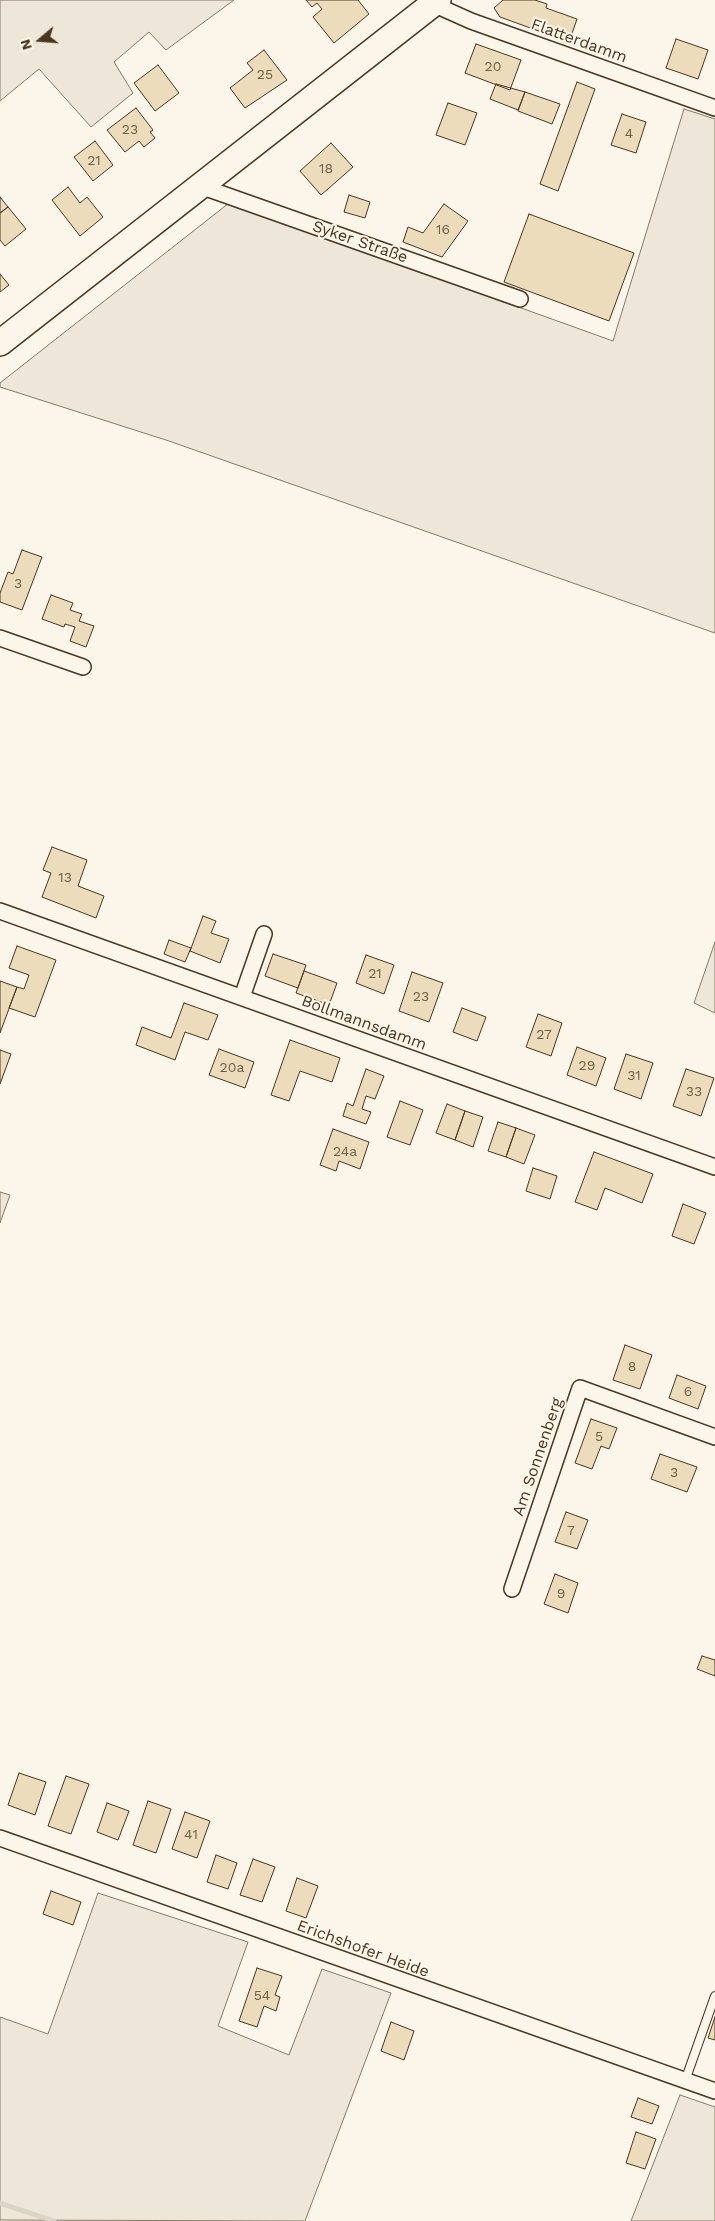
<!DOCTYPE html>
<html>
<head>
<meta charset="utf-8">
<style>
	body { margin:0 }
	#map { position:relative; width:715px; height:2221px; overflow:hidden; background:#fbf6e9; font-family:"Work Sans",sans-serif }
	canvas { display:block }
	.north { position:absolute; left:15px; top:15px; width:50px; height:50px; -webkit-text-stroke:4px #fbf6e9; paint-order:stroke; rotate:252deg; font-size:14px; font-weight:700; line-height:20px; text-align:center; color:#4a3520 }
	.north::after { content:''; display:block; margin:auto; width:18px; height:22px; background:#4a3520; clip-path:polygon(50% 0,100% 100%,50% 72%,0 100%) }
</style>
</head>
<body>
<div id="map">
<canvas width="715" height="2221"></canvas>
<div class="north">N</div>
</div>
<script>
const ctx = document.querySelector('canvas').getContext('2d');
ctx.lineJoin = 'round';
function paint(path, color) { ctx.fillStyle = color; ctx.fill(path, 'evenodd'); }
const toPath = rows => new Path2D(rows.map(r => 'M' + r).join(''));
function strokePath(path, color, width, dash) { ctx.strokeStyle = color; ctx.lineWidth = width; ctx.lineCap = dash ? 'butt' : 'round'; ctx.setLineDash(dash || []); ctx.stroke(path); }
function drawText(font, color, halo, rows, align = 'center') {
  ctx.font = font + ' "Work Sans",sans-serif'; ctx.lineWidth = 4; ctx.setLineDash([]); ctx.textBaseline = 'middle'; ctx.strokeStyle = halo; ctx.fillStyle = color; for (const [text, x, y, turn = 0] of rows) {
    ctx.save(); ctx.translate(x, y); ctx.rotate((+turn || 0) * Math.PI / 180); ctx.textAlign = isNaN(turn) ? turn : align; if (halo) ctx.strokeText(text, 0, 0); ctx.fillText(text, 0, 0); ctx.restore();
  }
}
const green = toPath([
	[0,0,234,0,166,50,149,32,114,62,133,93,91,127,39,69,0,101,0,0],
	[684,109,715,119,715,633,169,441,0,387,0,383,229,203,613,341,684,109],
	[715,942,715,1013,694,1003,715,942],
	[0,1192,10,1195,0,1223,0,1192],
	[98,1893,248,1942,218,2026,289,2055,322,1969,391,1993,305,2221,0,2220,0,2017,48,2034,98,1893],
	[680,2095,715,2107,715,2221,631,2221,680,2095]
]);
paint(green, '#ede6d9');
strokePath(green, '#887966', 1);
strokePath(toPath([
	[0,2203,54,2221]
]), '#dcd4c6', 5);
const building = toPath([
	[306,0,358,0,369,14,334,43,313,17,322,9,317,3,312,7,306,0],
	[503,0,535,0,547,4,546,8,577,19,569,42,500,17,494,8,503,0],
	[676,39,708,50,698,79,666,68,676,39],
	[476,44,521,60,510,90,465,73,476,44],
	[264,50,287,80,245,108,230,88,253,70,247,63,264,50],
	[158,65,179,93,155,111,134,83,158,65],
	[577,82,595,89,558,191,540,184,577,82],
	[496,84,525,92,518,110,490,99,496,84],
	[525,92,560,104,552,124,518,111,525,92],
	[448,103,477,113,465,145,436,135,448,103],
	[136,108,153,130,150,132,155,138,144,147,139,141,125,152,107,130,136,108],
	[622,114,646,122,636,153,611,145,622,114],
	[95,141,113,165,93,181,74,157,95,141],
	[331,143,353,167,321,195,300,171,331,143],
	[68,187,80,203,87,197,103,217,80,236,52,200,68,187],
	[349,195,370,202,365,218,344,212,349,195],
	[0,197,8,207,0,213,0,197],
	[444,204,468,221,442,257,403,242,408,227,423,233,444,204],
	[8,207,26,229,5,246,0,240,0,213,8,207],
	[529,214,634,253,609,321,504,282,529,214],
	[0,274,9,285,0,292,0,274],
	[22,550,42,557,22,610,0,602,0,593,8,572,13,574,22,550],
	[51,595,73,603,70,610,82,614,79,621,94,626,86,647,70,641,75,627,65,624,64,627,42,619,51,595],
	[52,847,87,860,78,886,104,896,96,918,42,897,51,873,43,870,52,847],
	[203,916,216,921,211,933,229,939,220,963,190,951,203,916],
	[169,940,191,948,185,962,164,954,169,940],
	[17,946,56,960,35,1017,9,1008,17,987,24,989,29,975,9,968,17,946],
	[273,954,306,965,298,988,265,976,273,954],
	[366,955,394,965,384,994,356,983,366,955],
	[304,971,337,983,329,1005,296,993,304,971],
	[412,972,443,983,429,1022,399,1011,412,972],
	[0,981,17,987,0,1033,0,981],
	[184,1003,218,1015,208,1040,185,1032,175,1060,136,1045,142,1027,171,1038,184,1003],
	[462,1008,486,1017,477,1041,453,1032,462,1008],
	[538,1014,562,1023,551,1056,526,1047,538,1014],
	[290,1040,340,1058,332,1082,300,1071,289,1101,271,1095,290,1040],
	[577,1047,606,1058,596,1086,567,1075,577,1047],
	[219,1049,254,1062,245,1088,209,1075,219,1049],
	[0,1050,11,1054,0,1084,0,1050],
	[626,1054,653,1063,641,1099,614,1089,626,1054],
	[366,1069,384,1076,375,1099,366,1096,362,1109,371,1112,366,1124,343,1116,347,1103,353,1106,366,1069],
	[686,1069,714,1078,701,1116,673,1106,686,1069],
	[400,1101,423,1110,410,1145,387,1137,400,1101],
	[447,1104,465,1111,455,1140,436,1133,447,1104],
	[465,1111,483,1117,473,1147,455,1140,465,1111],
	[498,1122,516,1128,506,1157,488,1151,498,1122],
	[516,1128,535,1135,524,1164,506,1157,516,1128],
	[333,1129,369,1142,360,1169,339,1161,336,1171,320,1165,333,1129],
	[594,1152,653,1174,642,1203,605,1188,597,1210,575,1202,594,1152],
	[533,1168,557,1176,550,1199,526,1191,533,1168],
	[683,1204,706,1213,694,1244,672,1236,683,1204],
	[625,1345,652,1355,640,1389,613,1380,625,1345],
	[677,1375,706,1386,698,1409,669,1398,677,1375],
	[591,1419,617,1428,609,1449,601,1446,592,1469,575,1463,591,1419],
	[660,1454,697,1467,687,1492,651,1479,660,1454],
	[566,1512,588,1520,577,1549,555,1542,566,1512],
	[555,1574,578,1583,568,1613,544,1604,555,1574],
	[702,1656,715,1660,715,1676,697,1669,702,1656],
	[19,1773,46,1782,35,1815,8,1805,19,1773],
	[66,1776,89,1784,71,1834,48,1826,66,1776],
	[148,1801,171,1809,156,1853,133,1845,148,1801],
	[107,1803,129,1811,118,1840,97,1832,107,1803],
	[185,1812,210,1821,197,1858,172,1849,185,1812],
	[216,1855,237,1863,228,1889,207,1882,216,1855],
	[253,1859,275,1867,262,1902,240,1895,253,1859],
	[297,1878,318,1886,306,1918,286,1911,297,1878],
	[51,1891,81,1902,73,1925,43,1914,51,1891],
	[257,1968,282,1976,275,1995,280,1997,276,2011,264,2006,257,2027,239,2021,257,1968],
	[715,2017,715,2040,708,2038,715,2017],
	[391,2022,414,2031,404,2060,381,2051,391,2022],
	[638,2098,659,2106,652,2124,631,2117,638,2098],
	[636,2132,656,2139,645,2169,626,2163,636,2132]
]);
paint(building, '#ecdcbc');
strokePath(building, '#4a3520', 1);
const service = toPath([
	[685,2081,715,1996]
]);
const minor = toPath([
	[433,4,471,21,715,108],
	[200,186,520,299],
	[0,638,83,667],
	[0,911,715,1167],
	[242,997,264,934],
	[512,1589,580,1388,715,1437],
	[0,1838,715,2091]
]);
const primary = toPath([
	[0,343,438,0]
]);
strokePath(service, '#4a3520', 10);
strokePath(minor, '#4a3520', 18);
strokePath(primary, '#4a3520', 28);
strokePath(service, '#fbf6e9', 8);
strokePath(minor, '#fbf6e9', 15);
strokePath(primary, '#fbf6e9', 25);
drawText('14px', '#725f47', null, [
	["20",493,67],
	["25",265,75],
	["23",130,130],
	["4",629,134],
	["21",94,161],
	["18",326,169],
	["16",443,230],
	["3",18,584],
	["13",65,878],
	["21",375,974],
	["23",421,997],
	["27",544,1035],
	["29",587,1066],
	["20a",232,1068],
	["31",634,1076],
	["33",694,1092],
	["24a",345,1152],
	["8",632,1367],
	["6",688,1392],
	["5",599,1437],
	["3",674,1473],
	["7",571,1531],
	["9",561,1594],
	["41",191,1835],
	["54",262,1996]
]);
drawText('16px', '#4a3520', '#fbf6e9', [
	["Flatterdamm",579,41,20],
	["Syker Straße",360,242,19],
	["Bollmannsdamm",364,1023,20],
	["Am Sonnenberg",538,1457,-71],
	["Erichshofer Heide",363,1949,20]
]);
</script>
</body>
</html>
